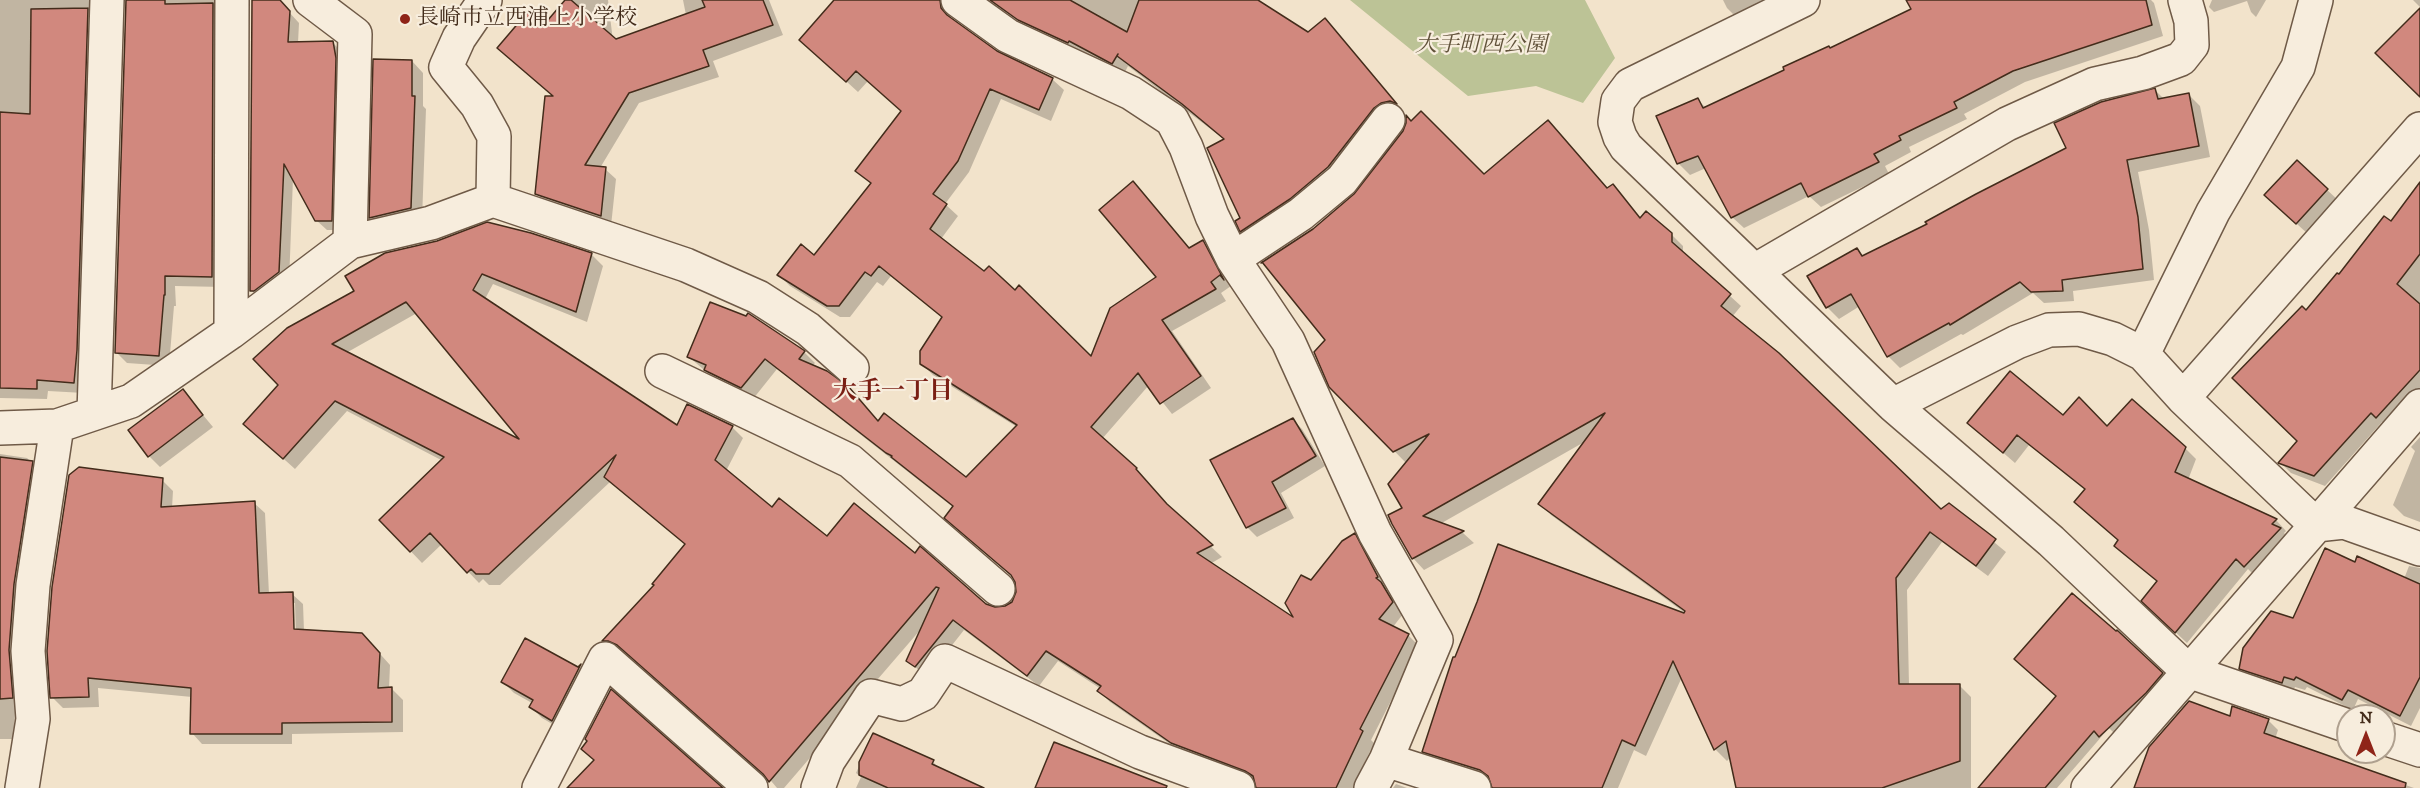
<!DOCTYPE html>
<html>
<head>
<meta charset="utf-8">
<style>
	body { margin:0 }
	#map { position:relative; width:2420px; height:788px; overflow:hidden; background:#f2e3cb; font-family:"IM FELL DW Pica",serif }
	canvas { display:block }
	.north { position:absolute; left:2336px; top:704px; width:60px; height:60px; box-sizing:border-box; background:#f7eddd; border:2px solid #afa08f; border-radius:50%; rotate:0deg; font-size:16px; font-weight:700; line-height:24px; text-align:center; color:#432c1b }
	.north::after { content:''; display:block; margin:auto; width:21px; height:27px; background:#8f2418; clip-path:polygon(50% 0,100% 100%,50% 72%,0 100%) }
</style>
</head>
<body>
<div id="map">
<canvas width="2420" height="788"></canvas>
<div class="north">N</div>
</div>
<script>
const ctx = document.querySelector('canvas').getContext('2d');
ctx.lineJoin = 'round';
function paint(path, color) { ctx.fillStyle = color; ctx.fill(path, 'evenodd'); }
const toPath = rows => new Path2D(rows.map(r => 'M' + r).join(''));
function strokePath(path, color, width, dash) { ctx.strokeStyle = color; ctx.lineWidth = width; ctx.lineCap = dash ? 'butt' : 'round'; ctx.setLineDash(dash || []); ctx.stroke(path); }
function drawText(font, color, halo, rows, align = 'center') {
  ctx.font = font + ' "IM FELL DW Pica","Noto Serif JP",serif'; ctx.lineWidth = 4.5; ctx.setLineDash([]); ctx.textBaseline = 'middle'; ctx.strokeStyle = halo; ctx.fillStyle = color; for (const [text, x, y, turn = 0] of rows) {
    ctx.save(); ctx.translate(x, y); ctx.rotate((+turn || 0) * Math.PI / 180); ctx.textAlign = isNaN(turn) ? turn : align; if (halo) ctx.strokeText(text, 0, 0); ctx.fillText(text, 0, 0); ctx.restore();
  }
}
paint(toPath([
	[1350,0,1585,0,1615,58,1583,103,1536,86,1468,96]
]), '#bcc396');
paint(toPath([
	[0,0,103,0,84,393,48,391,47,399,0,398],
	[127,0,229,0,223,287,175,286,176,306,174,306,169,366,127,363,116,352],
	[252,0,278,0,299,23,298,43,333,43,343,53,342,230,327,230,316,220,293,178,289,283,262,301,251,290],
	[567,0,608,0,613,41,686,15,683,0,769,0,783,35,713,61,719,77,639,103,600,168,605,169,616,179,611,226,548,205,537,194,555,97,548,22],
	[836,0,954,0,950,9,951,20,996,53,1052,79,1064,90,1051,121,1001,99,969,172,945,204,958,216,941,239,1091,359,1158,277,1133,183,1190,249,1203,242,1214,253,1231,286,1221,293,1226,301,1172,331,1211,388,1172,414,1149,385,1102,439,1136,469,1173,511,1222,557,1210,564,1297,621,1311,582,1354,535,1366,547,1388,588,1386,589,1403,614,1393,627,1408,635,1419,646,1371,740,1374,743,1360,772,1370,782,1368,788,1258,788,1256,781,1184,754,1110,702,1099,691,1101,689,1058,661,1039,686,964,630,927,677,907,660,921,629,784,788,777,788,767,776,630,656,620,651,615,652,605,641,655,585,686,545,610,482,500,585,489,585,483,579,479,583,442,544,422,563,381,520,443,461,347,411,295,469,257,435,280,385,356,292,591,254,603,266,587,322,493,284,485,299,678,427,732,427,743,438,726,471,772,509,828,539,915,555,985,605,995,609,1004,608,1014,602,1018,593,1014,578,957,529,954,508,777,369,753,399,717,381,689,357,804,352,815,363,812,366,879,422,966,479,1017,427,933,375,921,363,943,318,891,276,883,286,877,282,850,317,840,317,790,286,779,275,815,257,872,185,857,171,902,111,868,81,858,92,801,40],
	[417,313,525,443,346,353],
	[988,0,1255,0,1308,34,1325,20,1404,113,1400,111,1253,242,1242,231,1242,219,1225,140,1128,66,1124,74,1030,31],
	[1723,0,1792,0,1743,24,1727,8],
	[1926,0,2151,0,2154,3,2163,36,2025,82,1964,114,1967,119,1909,147,1911,152,1885,166,1889,174,1821,207,1809,196,1744,228,1732,217,1706,168,1690,175,1679,164,1658,117,1698,100,1706,108,1831,50,1913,9],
	[2212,0,2266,0,2256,17,2251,12,2247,1,2214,12,2209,7],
	[2413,0,2420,0,2420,7],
	[375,61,412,61,423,73,423,106,426,109,422,220,382,229,371,218],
	[2155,90,2164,99,2189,95,2200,106,2210,157,2138,172,2149,230,2154,280,2073,291,2074,301,2044,303,2033,293,1963,335,1961,334,1900,368,1888,356,1860,306,1839,319,1827,307,1809,277,1857,249,1864,257,1929,225,2068,148],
	[1548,122,1608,189,1613,186,1641,219,1671,234,1683,246,1683,253,1741,306,1732,317,1941,511,1949,505,2006,552,1988,576,1942,542,1907,590,1909,685,1959,685,1971,697,1971,788,1737,788,1731,757,1727,761,1716,750,1682,677,1646,756,1634,750,1618,788,1493,788,1493,781,1435,763,1424,751,1689,616,1551,515,1540,503,1586,441,1440,524,1463,533,1474,543,1424,570,1413,558,1404,509,1407,464,1331,386,1327,340,1263,263,1314,230,1484,176],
	[2297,162,2339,201,2308,234,2277,206],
	[2420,185,2420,402,2392,431,2382,422,2325,486,2291,473,2280,462,2299,441,2306,312,2391,223],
	[183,391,213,427,160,467,149,456],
	[2063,417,2185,448,2196,459,2188,480,2276,520,2286,531,2284,533,2291,540,2256,577,2248,569,2187,643,2154,612,2158,582,2116,546,2120,541,2086,491,2029,445,2015,463,1969,423],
	[1292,419,1302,429,1325,466,1281,493,1294,518,1257,537,1247,527],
	[2420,437,2420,522,2404,516,2393,505,2415,451,2411,447],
	[0,454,27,458,44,474,23,709,15,710,14,739,0,739],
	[162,480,173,491,172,508,254,503,265,513,269,594,292,594,303,604,304,631,373,646,390,665,389,689,392,689,403,700,403,732,292,734,292,744,202,744,192,733,192,697,98,688,99,707,63,708,52,697],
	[292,603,295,603,296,637,293,637],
	[2356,564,2404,579,2409,566,2420,568,2420,708,2411,726,2358,699,2353,710,2307,687,2305,690,2295,687,2292,693,2252,679,2241,668],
	[526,640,579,669,581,667,592,677,564,731,542,718,531,707,532,703,514,693,503,682],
	[2162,674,2173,685,2120,739,2109,728,2057,788,1980,788],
	[2231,718,2268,720,2278,730,2275,739,2414,788,2135,788],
	[873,735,933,762,941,770,980,788,856,788,861,777,856,773],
	[1396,784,1407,788,1393,788]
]), '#0003');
const building = toPath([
	[126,0,165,0,165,4,213,3,212,277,165,276,165,295,164,295,159,356,115,353,126,0],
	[252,0,280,0,290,11,288,42,333,41,336,58,332,221,315,221,284,164,279,272,254,291,250,291,252,0],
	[565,0,571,0,616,39,705,7,702,0,763,0,773,25,703,50,709,66,629,93,585,165,606,167,601,216,535,194,545,96,553,96,497,48,532,7,548,20,565,0],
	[834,0,940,0,941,8,947,15,997,51,1053,78,1039,110,990,89,958,161,933,194,947,204,930,229,984,271,989,266,1015,290,1019,285,1091,356,1110,308,1156,277,1099,210,1133,181,1189,248,1203,240,1224,280,1220,275,1211,282,1216,289,1162,320,1201,376,1160,404,1138,373,1091,427,1137,468,1136,469,1167,504,1213,545,1197,553,1293,617,1285,603,1301,575,1311,580,1342,541,1355,533,1378,577,1376,578,1381,582,1393,602,1379,619,1409,634,1360,729,1363,731,1336,788,1256,788,1253,776,1245,771,1171,743,1097,691,1101,686,1046,651,1027,676,953,620,915,667,906,661,939,588,936,587,769,782,763,774,617,645,608,641,602,641,654,585,652,584,685,544,604,477,616,455,489,574,476,574,471,569,467,573,430,533,410,552,379,520,444,457,335,401,283,459,243,424,278,385,253,359,287,328,354,291,345,276,385,253,437,241,487,222,531,233,592,253,576,312,482,274,473,290,677,425,687,404,733,426,715,460,772,507,779,498,827,536,854,503,915,553,920,546,986,604,995,607,1005,606,1012,602,1016,592,1015,582,1011,575,944,518,953,506,891,457,892,456,886,453,765,359,741,388,704,370,706,365,687,357,710,302,746,316,748,313,805,351,799,359,827,371,848,386,878,421,884,413,966,477,1017,425,920,364,920,351,942,317,879,266,871,276,865,272,839,306,827,306,777,275,801,244,814,255,871,183,855,171,901,111,856,71,846,82,799,40,834,0],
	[406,302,519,439,332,344,406,302],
	[990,0,1070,0,1127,32,1139,0,1258,0,1308,32,1325,18,1397,104,1390,101,1381,103,1374,108,1328,167,1290,199,1240,232,1235,221,1240,218,1207,148,1224,139,1182,104,1117,56,1118,54,1112,64,1069,41,1068,43,1018,20,990,0],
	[1906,0,2146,0,2152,25,2013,71,1954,102,1957,108,1899,136,1901,140,1874,154,1879,162,1808,197,1801,183,1731,218,1698,156,1677,164,1656,116,1698,98,1703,108,1784,70,1783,67,1829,46,1830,48,1911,9,1906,0],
	[88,8,77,350,74,383,37,380,37,389,0,388,0,112,30,114,31,9,88,8],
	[2420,8,2420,97,2375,53,2420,8],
	[373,59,412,60,412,96,415,96,411,208,369,218,373,59],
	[2155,88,2158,99,2189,93,2199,146,2127,160,2138,217,2143,269,2062,280,2063,291,2031,292,2020,282,1950,325,1949,323,1887,357,1851,294,1826,308,1807,276,1857,248,1862,256,1927,224,1925,222,1976,194,2066,148,2054,123,2101,102,2155,88],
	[1421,111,1484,174,1548,120,1607,188,1613,184,1640,218,1646,211,1672,233,1672,242,1731,294,1721,306,1779,353,1941,509,1949,503,1996,539,1976,566,1930,532,1896,578,1899,684,1960,684,1960,761,1882,788,1736,788,1726,741,1714,750,1673,661,1635,746,1622,740,1602,788,1492,788,1488,776,1480,770,1422,752,1453,657,1455,657,1477,602,1498,544,1684,613,1685,611,1538,504,1605,413,1423,516,1464,531,1412,559,1392,524,1388,515,1402,508,1388,484,1429,434,1393,452,1329,387,1314,352,1325,340,1262,262,1261,263,1313,229,1354,194,1403,131,1406,123,1406,115,1411,121,1421,111],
	[2297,160,2328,189,2296,224,2264,195,2297,160],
	[2420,182,2420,254,2397,284,2420,304,2420,370,2376,418,2371,413,2314,476,2278,463,2297,441,2232,378,2302,306,2306,310,2337,273,2339,274,2384,216,2391,221,2420,182],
	[2010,371,2063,415,2079,397,2107,426,2132,399,2186,447,2175,472,2277,519,2272,524,2281,528,2244,567,2236,559,2175,633,2141,601,2157,581,2114,546,2118,540,2074,502,2085,489,2017,435,2003,453,1967,423,2010,371],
	[183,389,203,415,148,457,128,430,183,389],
	[1293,418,1316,456,1272,482,1286,508,1246,528,1210,460,1293,418],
	[0,457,33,461,14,584,9,650,13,698,0,699,0,457],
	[79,467,163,478,161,507,255,501,259,593,293,592,294,629,362,633,380,653,378,688,392,687,392,722,282,723,282,734,190,734,191,688,88,678,89,697,50,698,47,651,52,587,69,475,79,467],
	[2325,548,2355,562,2357,556,2420,584,2420,677,2400,716,2348,690,2342,700,2296,677,2294,680,2284,677,2282,683,2239,669,2243,648,2271,611,2293,618,2325,548],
	[2072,593,2116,631,2117,630,2163,673,2146,693,2099,737,2094,731,2045,788,1978,788,2056,696,2014,659,2072,593],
	[525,638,578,667,581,664,552,721,529,707,533,700,501,682,525,638],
	[611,689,723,788,567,788,594,760,581,749,587,741,585,739,611,689],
	[2189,701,2230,716,2232,706,2269,719,2264,733,2406,783,2405,788,2134,788,2149,747,2189,701],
	[873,733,934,760,932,764,984,788,888,788,859,775,859,762,873,733],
	[1054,742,1167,786,1166,788,1035,788,1054,742]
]);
paint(building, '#d1887e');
strokePath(building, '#432c1b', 1.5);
const minor = toPath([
	[310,0,355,34,350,242],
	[485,0,459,38,446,67,477,105,494,136,493,200],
	[958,0,1008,36,1131,93,1172,120,1186,147,1212,216,1233,259,1288,341,1375,533,1436,640,1386,760,1371,788],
	[1803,0,1630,85,1618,101,1615,122,1620,137,1626,147,1893,405,2051,541,2188,671,2348,726],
	[1233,259,1301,214,1342,180,1388,120],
	[1756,270,2007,124,2095,84,2143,73,2181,59,2192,45,2191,21,2185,0],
	[231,332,232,0],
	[2143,354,2213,212,2298,67,2316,0],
	[662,371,850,461,998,589],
	[2183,398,2420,129],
	[1893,405,2017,342,2049,330,2079,329,2113,339,2143,354,2183,398,2316,525,2344,522,2420,549],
	[94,413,107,0],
	[0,428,57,426,131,401,231,332,350,242,431,223,493,200,686,265,758,297,808,329,852,368],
	[2384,738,2420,750],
	[1386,760,1474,788],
	[22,788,33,719,28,651,33,585,57,426],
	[539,788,605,659,751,788],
	[818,788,828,761,871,696,902,704,923,694,945,661,1140,752,1238,788],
	[2088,788,2420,406]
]);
strokePath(minor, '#6f5a47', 36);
strokePath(minor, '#f7eddd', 33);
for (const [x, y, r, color] of [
	[405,19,6,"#8f2418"]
]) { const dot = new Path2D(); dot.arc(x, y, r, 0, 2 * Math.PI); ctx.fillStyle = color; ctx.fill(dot); strokePath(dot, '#f7eddd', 2); }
drawText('22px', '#432c1b', '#f7eddd', [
	["長崎市立西浦上小学校",417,19]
], 'left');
drawText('italic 22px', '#61523a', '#f7eddd', [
	["大手町西公園",1481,46]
]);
drawText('bold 24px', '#7a1f14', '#f7eddd', [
	["大手一丁目",893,393]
]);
</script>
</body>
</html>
